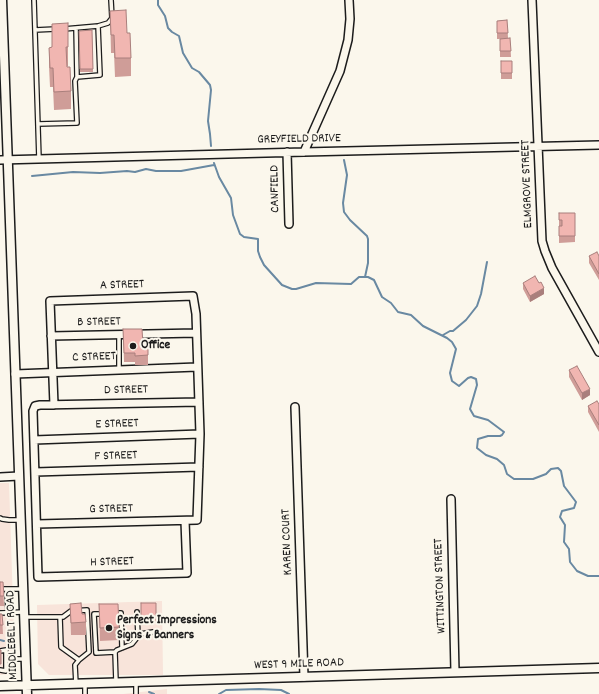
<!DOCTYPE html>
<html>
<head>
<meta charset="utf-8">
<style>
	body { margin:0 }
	canvas { display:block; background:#fbf7ec }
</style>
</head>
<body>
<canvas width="599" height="694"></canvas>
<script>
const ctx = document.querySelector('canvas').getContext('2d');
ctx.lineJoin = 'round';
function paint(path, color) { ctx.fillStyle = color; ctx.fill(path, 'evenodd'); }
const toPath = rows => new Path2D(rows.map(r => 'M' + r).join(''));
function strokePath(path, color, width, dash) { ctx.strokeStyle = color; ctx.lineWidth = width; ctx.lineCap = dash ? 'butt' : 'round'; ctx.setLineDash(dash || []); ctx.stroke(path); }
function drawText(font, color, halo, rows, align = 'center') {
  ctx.font = font + ' Dekko,sans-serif'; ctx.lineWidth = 4; ctx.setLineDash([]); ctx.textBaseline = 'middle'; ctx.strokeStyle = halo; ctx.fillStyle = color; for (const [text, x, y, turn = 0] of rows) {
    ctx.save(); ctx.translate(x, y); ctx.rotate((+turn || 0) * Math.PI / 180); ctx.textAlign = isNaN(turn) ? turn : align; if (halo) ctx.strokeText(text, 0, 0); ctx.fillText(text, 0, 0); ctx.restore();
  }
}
paint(toPath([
	[0,483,9,483,15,663,8,674,0,675],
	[162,601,163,675,49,675,38,664,37,605],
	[167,689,167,694,123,694]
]), '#f8e4da');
strokePath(toPath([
	[158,0,158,5,165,16,168,28,172,32,179,36,183,53,192,68,199,72,210,85,211,90,208,121,210,134,211,146],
	[344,160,347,175,343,203,344,212,350,220,367,236,368,239,368,263,365,277],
	[214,163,219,177,231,198,233,215,240,234,244,237,258,239,258,251,260,257,264,265,282,285,292,289,296,289,316,283,351,284,359,277,368,277,374,280,382,297,391,303,398,312,411,315,423,326,447,338,452,342,456,349,450,373,452,381,459,386,468,378,471,377,476,379,477,385,470,409,474,416,488,420,504,432,502,435,500,436,488,436,478,439,477,448,486,455,497,459,504,465,507,474,514,479,533,479,546,474,551,469,558,468,561,471,564,486,576,502,574,508,562,511,560,517,565,525,564,542,569,549,570,562,577,571,588,576,599,576],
	[32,176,73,172,100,173,127,171,135,172,146,169,156,171,181,171,214,165],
	[443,335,450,331,453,331,466,320,477,306,481,294,487,262],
	[0,640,4,641],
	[149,692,154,694],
	[219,694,226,690,259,689,281,690,289,694]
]), '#6989a2', 2);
const service = toPath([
	[34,0,39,159],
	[76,28,77,77,100,75,98,26],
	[64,29,98,26,108,23,112,18,111,0],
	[35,30,56,29],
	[38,124,77,123,75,81,77,77],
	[119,334,119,369],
	[0,518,2,519,9,520,20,520],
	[0,589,23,589],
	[7,589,8,613],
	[137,612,138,636],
	[0,613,23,612],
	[114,613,121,613,122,648],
	[103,614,94,614,96,653,115,652],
	[24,617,63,617,71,611,87,610,89,652,79,660,75,665,76,684],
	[60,617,61,647,79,660],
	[0,651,6,650,6,671,0,670],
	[6,659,25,659],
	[116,682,115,652,117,650,132,644,140,634,153,632],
	[136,682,136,694],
	[85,685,85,694]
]);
const minor = toPath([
	[532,0,542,241,545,251,552,268,599,352],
	[287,152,289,224],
	[304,152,340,71,348,40,350,19,349,0],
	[0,160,304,152,599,145],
	[51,336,196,333],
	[15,374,197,367],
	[295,407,304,677],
	[34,440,200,434],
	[35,472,199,467],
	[0,477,19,476],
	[451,499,455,672],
	[185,521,187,573,38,577,33,411,35,406,40,405,199,402],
	[37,524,197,520,200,434,196,314,193,296,50,301,54,405]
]);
const tertiary = toPath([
	[2,0,27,694],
	[0,686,599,668]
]);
strokePath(service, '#1c1c1c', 6);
strokePath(minor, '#1c1c1c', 10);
strokePath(tertiary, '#1c1c1c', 11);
strokePath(service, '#fbf7ec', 3.5);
strokePath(minor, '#fbf7ec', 7);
strokePath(tertiary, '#fbf7ec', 8);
paint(toPath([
	[110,11,127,33,131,58,131,76,115,77,114,53,111,53],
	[507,20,508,38,510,38,511,57,500,57,500,39,497,39,497,21],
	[52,24,68,47,68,66,67,66,71,91,71,109,54,110,53,87,50,87,49,66,49,48,52,47],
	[92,30,93,72,80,72,79,31],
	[501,61,512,61,512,79,501,79],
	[559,213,575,213,575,242,559,243],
	[589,256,599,256,599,280,589,263],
	[523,283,544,294,530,302,523,289],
	[123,329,143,345,148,345,148,365,135,365,135,362,124,362],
	[569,370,590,395,582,400,569,377],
	[599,404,599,432,588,412,588,406],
	[0,582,3,582,4,606,0,606],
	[141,603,156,616,156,623,141,623],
	[70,604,82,614,86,622,86,635,71,635],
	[99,604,119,627,119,640,100,641],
	[0,614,2,614,3,634,0,634]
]), '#cf9d98');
paint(toPath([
	[544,288,544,294,530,302,530,296],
	[590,389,590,395,582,400,582,393]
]), '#a97f7c');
const building = toPath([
	[126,10,127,33,130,33,131,58,115,58,114,35,111,35,110,11,126,10],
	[507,20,508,33,497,33,497,21,507,20],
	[68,23,68,47,66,47,67,67,70,67,71,91,54,92,53,68,50,68,49,48,52,47,52,24,68,23],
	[92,30,93,69,80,69,79,31,92,30],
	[510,38,511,51,500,51,500,39,510,38],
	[501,61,512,61,512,73,501,73,501,61],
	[559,213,575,213,575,236,559,236,559,226,562,226,562,220,559,220,559,213],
	[597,252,599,256,599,274,589,256,597,252],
	[535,276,539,283,541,282,544,288,530,296,523,283,535,276],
	[123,329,142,329,143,345,148,345,148,355,135,356,135,353,124,353,123,329],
	[577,366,590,389,582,393,569,370,577,366],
	[597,401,599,404,599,425,588,406,597,401],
	[0,582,3,582,4,596,0,596,0,582],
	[81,603,82,614,85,614,86,622,71,623,70,604,81,603],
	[141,603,156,603,156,616,141,617,141,603],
	[99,604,118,604,119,627,100,628,99,604],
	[0,614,2,614,3,625,0,625,0,614],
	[0,650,1,650,1,664,0,664,0,650]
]);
paint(building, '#f1b6b1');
strokePath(building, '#a97f7c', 1);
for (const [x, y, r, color] of [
	[133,346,4,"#1c1c1c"],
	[109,628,4,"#1c1c1c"]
]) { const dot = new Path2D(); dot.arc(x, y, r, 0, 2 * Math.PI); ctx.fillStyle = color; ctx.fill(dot); strokePath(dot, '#fbf7ec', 1.5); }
drawText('13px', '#1c1c1c', '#fbf7ec', [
	["GREYFIELD DRIVE",299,140,-1],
	["ELMGROVE STREET",528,184,-92],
	["CANFIELD",276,189,-91],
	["A STREET",122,286,-2],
	["B STREET",99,323,-1],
	["C STREET",94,358,-2],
	["D STREET",126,391,-1],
	["E STREET",117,425,-2],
	["F STREET",116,457,-2],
	["G STREET",111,510,-1],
	["KAREN COURT",288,542,-92],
	["H STREET",112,563,-2],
	["WITTINGTON STREET",441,586,-92],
	["MIDDLEBELT ROAD",13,635,-92],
	["WEST 9 MILE ROAD",299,665,-2]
]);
drawText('bold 13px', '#1c1c1c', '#fbf7ec', [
	["Office",141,346],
	["Perfect Impressions",117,621],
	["Signs & Banners",117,636]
], 'left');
</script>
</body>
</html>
